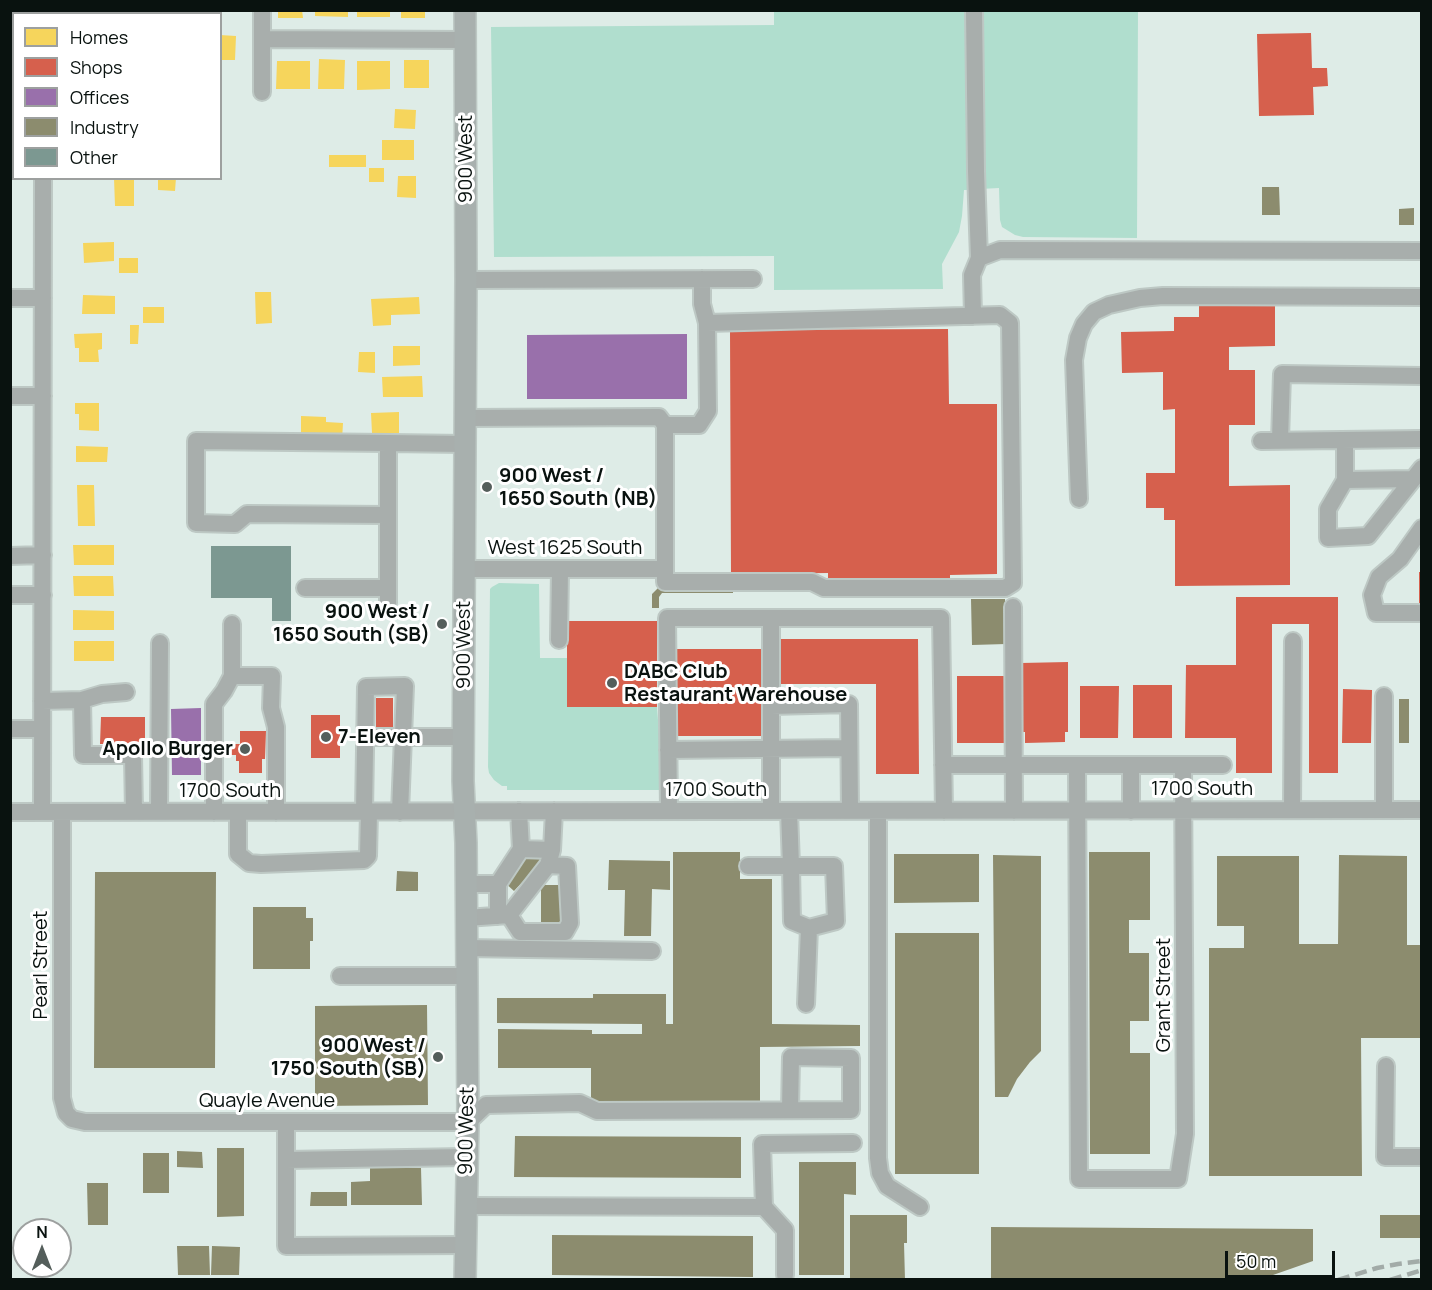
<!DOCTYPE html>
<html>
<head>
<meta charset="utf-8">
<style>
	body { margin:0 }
	#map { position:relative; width:1432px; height:1290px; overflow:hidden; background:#deece7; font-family:Manrope,sans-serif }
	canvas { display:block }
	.frame { position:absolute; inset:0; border:12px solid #09120f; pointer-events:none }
	.legend { position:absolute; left:12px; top:12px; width:210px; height:168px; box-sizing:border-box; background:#fff; border:2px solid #9da09f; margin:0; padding:8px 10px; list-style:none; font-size:18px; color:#09120f }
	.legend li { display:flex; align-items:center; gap:12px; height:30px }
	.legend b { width:30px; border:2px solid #9da09f }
	.north { position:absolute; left:12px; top:1218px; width:60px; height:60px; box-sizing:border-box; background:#fff; border:2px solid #9da09f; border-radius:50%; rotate:0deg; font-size:16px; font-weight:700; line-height:24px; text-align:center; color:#09120f }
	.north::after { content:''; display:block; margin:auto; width:21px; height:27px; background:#545e5b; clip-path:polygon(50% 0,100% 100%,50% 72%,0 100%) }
	.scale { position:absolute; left:1225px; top:1251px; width:110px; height:27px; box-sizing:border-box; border:3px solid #09120f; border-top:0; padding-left:8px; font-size:18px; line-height:21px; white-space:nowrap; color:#09120f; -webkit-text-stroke:4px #fff; paint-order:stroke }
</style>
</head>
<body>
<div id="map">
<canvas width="1432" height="1290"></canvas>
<div class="frame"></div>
<ul class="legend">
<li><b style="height:16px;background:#f6d55c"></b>Homes</li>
<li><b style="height:16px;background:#d6604d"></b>Shops</li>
<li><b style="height:16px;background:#9970ab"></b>Offices</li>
<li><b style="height:16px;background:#8c8c6e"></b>Industry</li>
<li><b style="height:16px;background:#7c9891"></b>Other</li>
</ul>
<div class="north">N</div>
<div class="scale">50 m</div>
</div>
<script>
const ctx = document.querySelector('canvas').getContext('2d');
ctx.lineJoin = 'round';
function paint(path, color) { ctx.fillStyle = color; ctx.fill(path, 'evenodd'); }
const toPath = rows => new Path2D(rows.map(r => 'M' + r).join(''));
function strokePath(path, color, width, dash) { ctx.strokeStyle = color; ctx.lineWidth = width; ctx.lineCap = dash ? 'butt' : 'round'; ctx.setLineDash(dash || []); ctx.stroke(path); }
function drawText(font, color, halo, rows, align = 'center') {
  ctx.font = font + ' Manrope,sans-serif'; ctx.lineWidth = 6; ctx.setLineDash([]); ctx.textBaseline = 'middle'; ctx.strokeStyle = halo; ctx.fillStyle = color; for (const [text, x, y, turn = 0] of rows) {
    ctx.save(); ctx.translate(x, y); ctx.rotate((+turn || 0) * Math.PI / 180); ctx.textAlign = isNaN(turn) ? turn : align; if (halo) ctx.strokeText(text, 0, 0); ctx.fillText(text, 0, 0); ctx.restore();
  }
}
paint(toPath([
	[774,11,967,11,972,190,964,190,962,216,959,232,942,264,943,289,774,290,774,256,494,257,491,27,774,25],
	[977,11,1138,11,1137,238,1023,237,1015,235,1002,227,1000,220,999,188,980,189],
	[499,583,539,584,540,658,567,658,567,707,657,707,663,786,661,790,507,790,507,786,502,786,494,780,489,773,488,767,490,589,492,587]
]), '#b0dece');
paint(toPath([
	[278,10,302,10,303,18,278,18],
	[315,10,348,10,348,17,315,16],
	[357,10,390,10,390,17,357,17],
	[401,10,425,10,425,18,401,18],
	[220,35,236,36,235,60,220,60],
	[319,59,345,60,344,89,318,89],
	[404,60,429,60,429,88,404,88],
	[277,61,310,61,310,89,276,89],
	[357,61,390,61,390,89,357,90],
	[395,109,416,110,415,129,394,128],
	[382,140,414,140,414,160,382,160],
	[329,155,366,155,366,167,329,167],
	[369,168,384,168,384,182,369,182],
	[398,176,416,176,416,198,397,197],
	[114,178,134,178,134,206,115,206],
	[158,178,176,178,175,191,158,190],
	[114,242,114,261,84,263,83,243],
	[119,258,138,258,138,273,119,273],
	[255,292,271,292,272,323,256,324],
	[83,295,115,296,115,314,82,314],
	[419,297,420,314,391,315,391,325,373,326,371,299],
	[143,307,164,307,164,323,143,323],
	[130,325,139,325,138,344,130,344],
	[102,333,102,349,98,350,99,362,79,362,79,348,75,348,74,334],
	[393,346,420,346,420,365,393,366],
	[359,352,375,352,375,373,358,372],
	[422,376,423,397,383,397,382,377],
	[75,403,99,403,99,431,79,430,79,414,75,414],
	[399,412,399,433,372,433,371,413],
	[301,416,326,417,326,422,343,423,342,440,301,439],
	[76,446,108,447,107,462,76,462],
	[77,485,94,485,95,526,78,526],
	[73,545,114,545,114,565,74,565],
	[73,576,113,576,114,596,74,596],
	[73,610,114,611,114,630,73,630],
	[74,641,114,641,114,661,74,661]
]), '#f6d55c');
paint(toPath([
	[1311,33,1312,68,1327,68,1328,86,1313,87,1314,115,1259,116,1257,34],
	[1275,299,1275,346,1229,347,1229,370,1255,370,1255,425,1229,425,1229,486,1290,485,1290,585,1175,586,1175,520,1164,520,1164,508,1146,508,1146,473,1175,473,1175,409,1163,410,1163,372,1122,373,1121,332,1174,331,1174,317,1199,317,1199,300],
	[948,329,949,404,997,404,997,574,950,575,950,578,828,579,828,573,731,574,730,330],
	[1419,572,1422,572,1422,607,1419,607],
	[1236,597,1338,597,1338,773,1309,773,1309,624,1272,624,1272,773,1236,773,1236,738,1185,738,1186,665,1236,665],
	[567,621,657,621,657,707,567,707],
	[780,639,918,639,919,774,876,774,876,684,780,684],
	[672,649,766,649,766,736,673,736],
	[1068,662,1068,732,1065,732,1065,742,1025,743,1025,732,1021,732,1021,663],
	[957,676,1009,676,1008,743,957,743],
	[1133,685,1172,685,1172,738,1133,738],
	[1080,686,1119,686,1118,738,1080,738],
	[1343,689,1372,690,1371,743,1342,743],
	[376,698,393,698,393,731,376,731],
	[311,715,340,715,340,758,311,758],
	[101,717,145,717,145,744,100,744],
	[240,731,266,731,265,759,262,759,262,773,239,773,239,761,236,761,236,755,224,755,225,744,240,744]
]), '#d6604d');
paint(toPath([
	[687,334,687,399,527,399,527,335],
	[201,708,201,775,172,775,171,709]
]), '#9970ab');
paint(toPath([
	[1262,187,1279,187,1280,215,1262,215],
	[1414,208,1414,225,1399,225,1399,209],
	[659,587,733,587,733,593,662,593,659,597,659,608,652,608,652,594],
	[971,599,1005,599,1006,644,972,645],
	[1399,699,1409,699,1409,743,1399,743],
	[532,850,543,860,514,891,503,881],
	[673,852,740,852,740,879,772,879,772,1024,860,1025,860,1046,760,1047,760,1102,591,1102,591,1068,498,1068,498,1029,592,1030,592,1034,642,1034,642,1024,497,1023,497,998,593,998,593,994,666,994,666,1024,673,1024],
	[1089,852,1150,852,1150,920,1129,920,1129,953,1149,953,1149,1021,1130,1021,1130,1053,1150,1053,1150,1154,1090,1154],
	[894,854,979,854,979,902,894,903],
	[993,855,1041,856,1041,1051,1030,1062,1017,1079,1008,1097,995,1097],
	[1339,855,1407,856,1407,945,1422,945,1422,1038,1361,1038,1362,1176,1209,1176,1209,948,1244,948,1244,926,1217,926,1217,856,1299,856,1299,944,1338,944],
	[609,860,670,861,670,890,652,889,651,936,624,936,625,890,608,890],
	[397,871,418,872,418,891,396,891],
	[95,872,216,872,215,1068,94,1068],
	[541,885,569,885,566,925,541,928],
	[253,907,306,907,306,918,313,918,313,941,310,941,310,969,253,969],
	[895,933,979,933,979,1174,895,1174],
	[427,1005,428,1105,315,1106,315,1006],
	[515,1136,741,1137,741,1178,514,1177],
	[217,1148,244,1148,244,1216,217,1217],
	[177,1151,202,1152,203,1168,177,1167],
	[143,1153,169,1153,169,1193,143,1193],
	[799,1162,856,1162,856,1195,844,1194,844,1275,799,1275],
	[370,1168,421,1168,422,1205,351,1205,351,1182,370,1181],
	[87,1183,108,1183,108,1225,88,1225],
	[311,1192,347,1192,347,1206,310,1206],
	[850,1215,907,1215,907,1243,904,1243,905,1280,850,1280],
	[1380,1215,1422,1215,1422,1238,1380,1238],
	[991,1227,1313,1229,1313,1261,1273,1275,1256,1280,991,1280],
	[552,1235,753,1236,753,1277,552,1275],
	[177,1246,209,1246,210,1275,178,1275],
	[212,1246,240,1247,239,1275,211,1275]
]), '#8c8c6e');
paint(toPath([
	[211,546,291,546,291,621,272,621,272,598,211,598]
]), '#7c9891');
const minor = toPath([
	[262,10,262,92],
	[974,10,976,171,979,258],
	[43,14,43,10],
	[262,39,466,40],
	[10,52,14,52],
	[702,279,702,304,707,323],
	[466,280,753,279],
	[10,298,43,298],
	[973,316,972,275,979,258,1000,250,1422,251],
	[10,396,43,396],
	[466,418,659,417,665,425,665,582,812,582,824,588,1005,588,1013,583,1010,323,1000,315,707,323,708,411,699,425,665,425],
	[1280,440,1282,374,1422,376],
	[1345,440,1345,480],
	[1261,441,1422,439],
	[388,443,196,441,196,523,235,524,247,514,388,515],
	[1413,479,1345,480,1328,509,1328,538,1368,536,1422,468],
	[1079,499,1074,360,1078,338,1084,324,1094,312,1109,305,1140,298,1163,296,1422,297],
	[1422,528,1400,559,1379,577,1372,595,1376,613,1422,613],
	[10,556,43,555],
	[465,569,665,569],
	[305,588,388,588],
	[10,595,43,595],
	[388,603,388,443,465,444],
	[1013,607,1014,811],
	[559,640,560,570],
	[232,676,272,676,271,708,276,727,276,812],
	[1384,696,1384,810],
	[82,700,102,694,126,692],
	[42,701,82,700,83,755,133,755,134,812],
	[771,706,849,704,850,811],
	[10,729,42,729],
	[365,737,464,737],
	[668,750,849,748],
	[943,765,1223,765],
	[1077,765,1079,1179,1178,1179,1185,1134,1183,765],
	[1131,765,1131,811],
	[1292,810,1293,641],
	[669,811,667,618,941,618,944,811],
	[771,811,771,618],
	[789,811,791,866,834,866,836,921,809,928,806,1004],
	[878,811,878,1158,880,1173,887,1186,920,1207],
	[10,812,1422,810],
	[42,812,43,178],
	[62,812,62,1098,66,1113,72,1119,85,1122,468,1122,486,1105,580,1103,597,1111,851,1110,851,1058,791,1057,790,1110],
	[159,812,160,643],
	[214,812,214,704,224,691,232,676,232,624],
	[238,812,238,854,249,863,261,864,364,860,368,856,369,812],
	[364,812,366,687,405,686,400,812],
	[521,849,552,850,554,811],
	[748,866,791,866,792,921,809,928],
	[466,884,498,884,521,849,519,811],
	[498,884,498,916],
	[509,915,520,932,565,932,570,923,567,866,548,865],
	[466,918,509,915,548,865,552,850],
	[466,948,652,951],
	[340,976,467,976],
	[1386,1066,1385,1157,1422,1157],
	[286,1122,286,1246,465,1245],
	[286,1160,467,1157],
	[465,1206,764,1207,762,1144,853,1143],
	[764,1207,785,1230,785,1275]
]);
const major = toPath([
	[465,1280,468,1122,466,843,463,781,466,280,465,10]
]);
strokePath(minor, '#bdc8c4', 20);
strokePath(major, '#bdc8c4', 24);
strokePath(minor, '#a8aeac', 16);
strokePath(major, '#a8b0ae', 21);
strokePath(toPath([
	[1338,1280,1377,1268,1398,1264,1422,1261],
	[1390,1280,1422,1270]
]), '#a2aba8', 4.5, [12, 6]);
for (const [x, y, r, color] of [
	[487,487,6,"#545e5b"],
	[442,624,6,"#545e5b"],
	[612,683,6,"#545e5b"],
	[326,737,6,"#545e5b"],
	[245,749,6,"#545e5b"],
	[438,1057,6,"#545e5b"]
]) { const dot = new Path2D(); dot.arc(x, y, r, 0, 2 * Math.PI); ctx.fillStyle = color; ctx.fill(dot); strokePath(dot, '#fff', 2); }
drawText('20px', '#09120f', '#fff', [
	["900 West",466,159,-90],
	["West 1625 South",565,548],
	["900 West",464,645,-90],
	["1700 South",1202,789],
	["1700 South",716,790],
	["1700 South",230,791],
	["Pearl Street",41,965,-90],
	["Grant Street",1164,995,-90],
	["Quayle Avenue",267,1101],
	["900 West",467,1131,-89]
]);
drawText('bold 20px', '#09120f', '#fff', [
	["900 West /",499,476],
	["1650 South (NB)",499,499],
	["900 West /",430,612,"right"],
	["1650 South (SB)",430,635,"right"],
	["DABC Club",624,672],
	["Restaurant Warehouse",624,695],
	["7-Eleven",338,737],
	["Apollo Burger",233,749,"right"],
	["900 West /",426,1046,"right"],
	["1750 South (SB)",426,1069,"right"]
], 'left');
</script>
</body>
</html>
